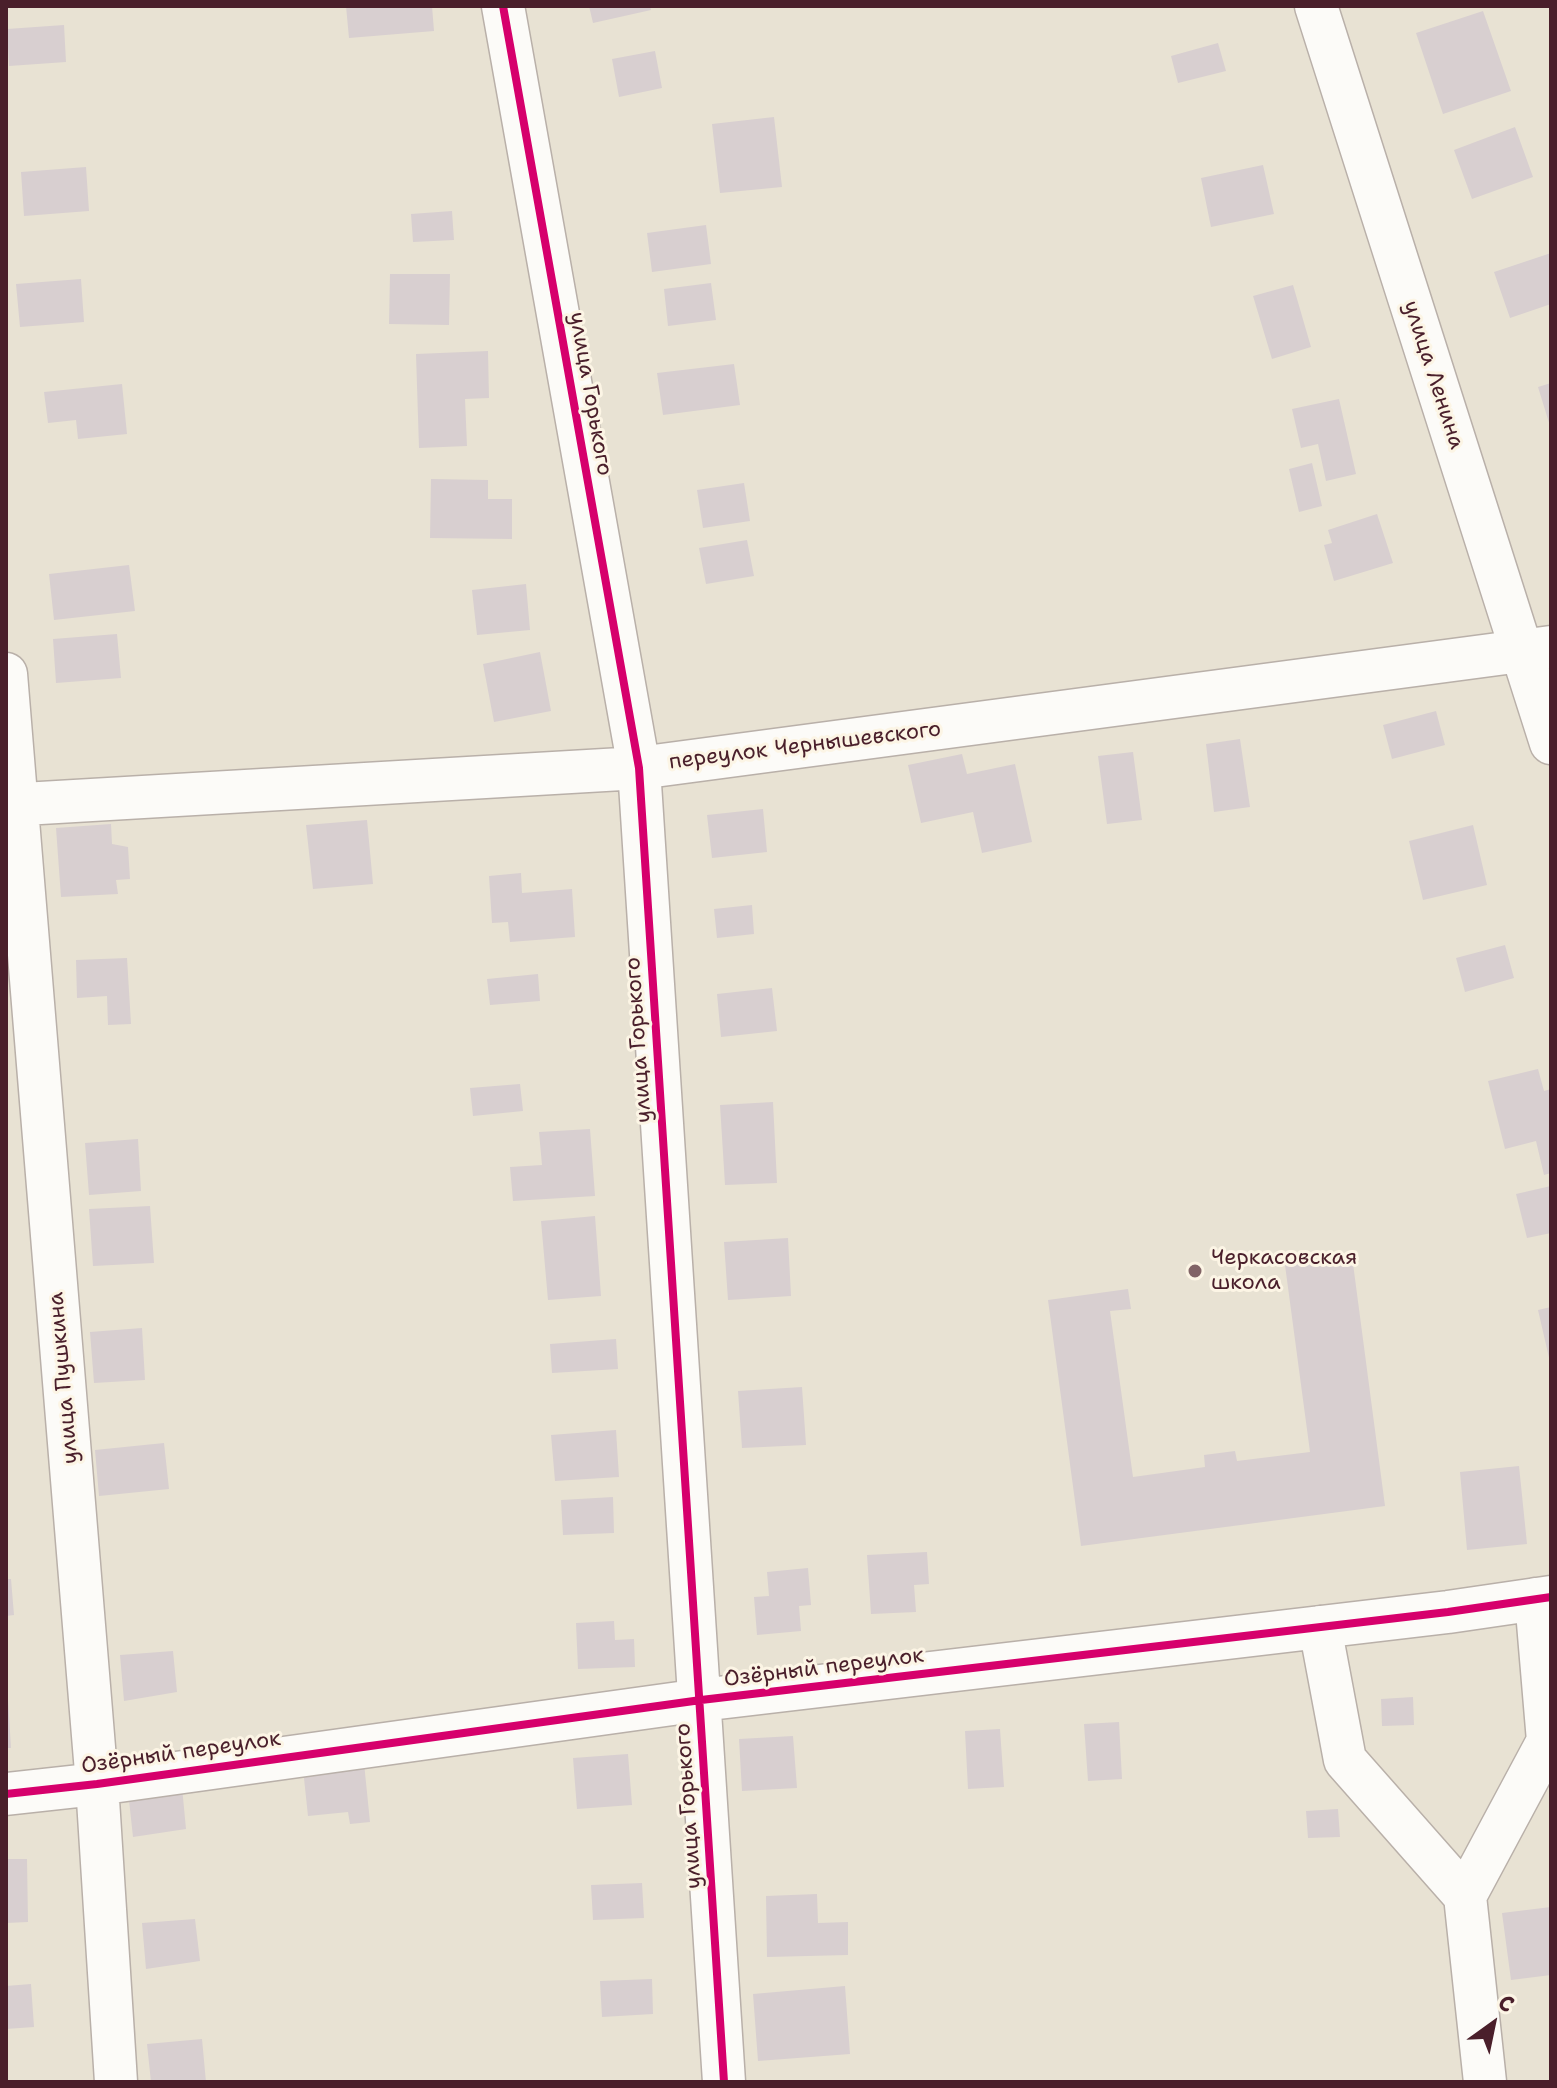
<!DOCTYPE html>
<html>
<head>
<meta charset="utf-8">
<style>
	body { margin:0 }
	#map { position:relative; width:1557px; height:2088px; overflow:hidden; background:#e8e2d3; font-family:"Shantell Sans",sans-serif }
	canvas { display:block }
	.frame { position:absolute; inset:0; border:8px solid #4a1f2b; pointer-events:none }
	.north { position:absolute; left:1453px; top:1984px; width:80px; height:80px; -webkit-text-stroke:6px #fcf5e5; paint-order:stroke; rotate:33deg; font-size:22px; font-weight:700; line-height:32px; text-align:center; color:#4a1f2b }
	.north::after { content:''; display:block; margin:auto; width:28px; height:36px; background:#4a1f2b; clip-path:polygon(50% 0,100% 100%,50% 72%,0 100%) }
</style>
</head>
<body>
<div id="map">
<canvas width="1557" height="2088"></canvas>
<div class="frame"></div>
<div class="north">С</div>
</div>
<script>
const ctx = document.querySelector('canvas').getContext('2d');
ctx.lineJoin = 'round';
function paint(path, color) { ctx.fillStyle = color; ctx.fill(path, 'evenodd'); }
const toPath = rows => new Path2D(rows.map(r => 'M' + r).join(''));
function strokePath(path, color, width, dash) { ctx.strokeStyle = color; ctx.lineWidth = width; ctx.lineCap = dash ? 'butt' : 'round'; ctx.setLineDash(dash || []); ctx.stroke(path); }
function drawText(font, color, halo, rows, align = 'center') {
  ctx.font = font + ' "Shantell Sans",sans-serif'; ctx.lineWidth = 6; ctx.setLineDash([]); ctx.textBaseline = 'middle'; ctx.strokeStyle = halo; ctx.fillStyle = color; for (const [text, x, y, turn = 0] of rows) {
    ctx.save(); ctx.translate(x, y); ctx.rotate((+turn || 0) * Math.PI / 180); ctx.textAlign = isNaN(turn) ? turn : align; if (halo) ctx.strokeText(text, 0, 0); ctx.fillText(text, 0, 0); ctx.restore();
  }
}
paint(toPath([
	[346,6,432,6,434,31,349,38],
	[589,6,650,6,651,10,593,23],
	[1483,11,1511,91,1443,114,1416,33],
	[64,25,66,62,9,66,7,29],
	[1218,43,1226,71,1178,83,1171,56],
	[655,51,662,88,619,97,612,59],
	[774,117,782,187,720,193,712,124],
	[1515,127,1533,177,1472,199,1454,150],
	[1263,165,1274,214,1211,227,1201,178],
	[86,167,89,211,24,216,21,172],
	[452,211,454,240,413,242,411,214],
	[706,225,711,264,652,272,647,233],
	[1551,253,1551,304,1510,318,1494,272],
	[390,274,450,274,449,325,389,324],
	[81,279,84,322,20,327,16,284],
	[711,283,716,320,668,326,664,289],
	[1293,285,1311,347,1272,359,1253,296],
	[488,351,489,398,465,399,467,446,419,448,416,354],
	[734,364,740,405,663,415,657,373],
	[1551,383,1551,426,1550,426,1538,387],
	[122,384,127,434,78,439,76,420,48,423,44,392],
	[1339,399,1356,474,1326,481,1318,444,1301,448,1292,409],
	[1312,463,1322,506,1299,512,1289,469],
	[431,479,488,480,488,499,512,499,512,539,430,538],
	[744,483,750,521,703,528,697,490],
	[1377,514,1393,563,1334,581,1324,545,1332,543,1328,530],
	[747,540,754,576,706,584,699,548],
	[129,565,135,611,54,620,49,574],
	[526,584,530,630,477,635,472,590],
	[117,634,121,678,56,683,53,639],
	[540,652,551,711,494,722,483,664],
	[1436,711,1445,745,1392,759,1383,725],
	[1240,739,1250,807,1214,812,1206,744],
	[1133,752,1142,820,1107,824,1098,756],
	[962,754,967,774,1015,764,1032,842,982,853,973,812,921,823,908,765],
	[763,809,767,852,712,858,707,815],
	[367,820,373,884,313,889,306,825],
	[111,824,112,844,128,847,130,879,116,880,118,894,61,897,56,828],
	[1473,825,1487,885,1423,900,1409,841],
	[521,873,522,893,572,889,575,937,510,942,508,922,492,923,489,876],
	[752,905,754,934,717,938,714,909],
	[1505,945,1514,978,1465,992,1456,958],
	[127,958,131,1024,108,1025,107,996,77,998,76,960],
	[538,974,540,1001,490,1005,487,979],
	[772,988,777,1031,721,1037,717,994],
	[1538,1069,1544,1091,1551,1089,1551,1173,1544,1175,1536,1141,1505,1149,1488,1081],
	[520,1084,523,1111,473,1116,470,1088],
	[773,1102,777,1183,725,1185,720,1105],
	[590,1129,595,1196,513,1201,510,1167,542,1165,539,1132],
	[138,1139,141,1191,89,1195,85,1143],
	[1551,1186,1551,1233,1527,1238,1516,1194],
	[150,1206,154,1263,93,1266,89,1209],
	[595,1216,601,1296,548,1300,541,1221],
	[788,1238,791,1296,728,1300,724,1242],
	[1352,1256,1385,1506,1081,1546,1048,1300,1128,1289,1131,1309,1110,1311,1133,1477,1205,1467,1204,1455,1235,1451,1237,1461,1310,1452,1285,1265],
	[1551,1307,1551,1362,1550,1362,1538,1310],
	[142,1328,145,1380,94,1383,90,1332],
	[616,1339,618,1369,552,1373,550,1344],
	[802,1387,806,1445,742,1448,738,1391],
	[616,1430,619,1477,555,1481,551,1435],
	[164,1443,169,1489,99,1496,95,1450],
	[1519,1466,1527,1544,1467,1550,1460,1472],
	[613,1497,614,1533,563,1535,561,1500],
	[927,1552,929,1584,914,1585,916,1612,871,1614,867,1555],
	[808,1568,811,1605,799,1606,801,1631,757,1635,754,1597,769,1596,767,1572],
	[6,1579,11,1579,14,1615,6,1616],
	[614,1621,615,1640,634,1639,635,1667,578,1669,576,1623],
	[173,1651,177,1692,124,1701,120,1655],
	[1413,1697,1414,1725,1382,1726,1381,1699],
	[6,1699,8,1699,11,1748,6,1748],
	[1119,1722,1122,1779,1088,1781,1084,1724],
	[1000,1729,1004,1787,968,1789,965,1731],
	[793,1736,797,1788,742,1791,739,1739],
	[628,1754,632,1805,577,1809,573,1758],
	[364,1763,370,1822,350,1824,348,1812,308,1816,303,1769],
	[182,1787,186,1829,133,1837,128,1791],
	[1338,1809,1340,1837,1308,1838,1306,1811],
	[6,1859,27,1859,28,1922,6,1923],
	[642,1883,644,1918,593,1920,591,1885],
	[817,1894,818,1923,848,1922,848,1955,767,1957,766,1896],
	[1551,1907,1551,1975,1511,1980,1502,1913],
	[195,1919,200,1961,146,1969,142,1923],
	[652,1979,653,2014,602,2017,600,1981],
	[31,1984,34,2027,6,2029,6,1986],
	[845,1986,850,2054,758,2061,753,1994],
	[202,2039,206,2082,151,2082,147,2044]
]), '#d8cfd0');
const minor = toPath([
	[503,6,639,768,724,2082],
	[1316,6,1551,743],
	[6,674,97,1784,116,2082],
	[6,805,639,768,1551,647],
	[1320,1627,1345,1760,1465,1896,1485,2082],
	[6,1794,97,1784,701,1700,1448,1612,1551,1597],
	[1465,1896,1548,1741,1536,1599]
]);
strokePath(minor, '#b9b0a9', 45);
strokePath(minor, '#fcfbf8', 42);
strokePath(toPath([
	[503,6,639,768,724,2082],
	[6,1794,97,1784,701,1700,1448,1612,1551,1597]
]), '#d6006c', 8);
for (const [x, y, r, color] of [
	[1195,1271,8,"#816366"]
]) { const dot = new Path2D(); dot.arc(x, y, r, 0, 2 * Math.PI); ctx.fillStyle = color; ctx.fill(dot); strokePath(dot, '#fcf5e5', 3); }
drawText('22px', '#4a1f2b', '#fcf5e5', [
	["улица Ленина",1433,375,72],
	["улица Горького",590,394,80],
	["переулок Чернышевского",805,746,-7],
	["улица Горького",639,1040,-94],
	["улица Пушкина",64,1378,-95],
	["Озёрный переулок",824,1668,-7],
	["Озёрный переулок",181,1753,-8],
	["улица Горького",689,1806,-94]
]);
drawText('22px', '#4a1f2b', '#fcf5e5', [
	["Черкасовская",1211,1258],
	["школа",1211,1283]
], 'left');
</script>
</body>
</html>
